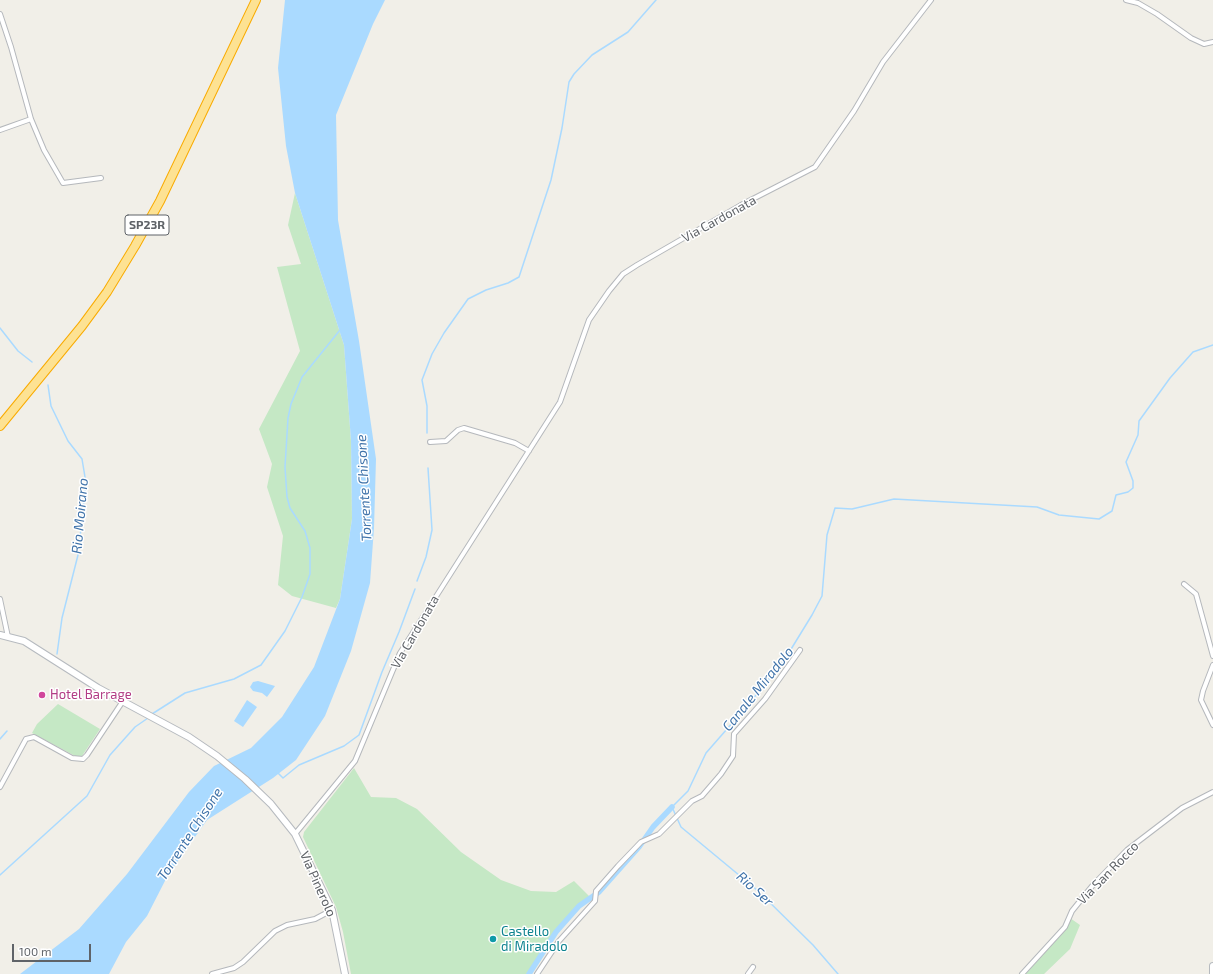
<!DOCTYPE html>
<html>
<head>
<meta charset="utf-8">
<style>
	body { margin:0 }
	#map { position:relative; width:1213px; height:974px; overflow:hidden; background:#f1efe8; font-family:"Exo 2",sans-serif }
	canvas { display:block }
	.scale { position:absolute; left:12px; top:944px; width:79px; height:18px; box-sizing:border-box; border:2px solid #5f6368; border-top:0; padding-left:5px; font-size:12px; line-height:14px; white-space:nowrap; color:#5f6368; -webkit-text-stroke:3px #fff; paint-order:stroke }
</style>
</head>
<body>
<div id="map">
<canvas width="1213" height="974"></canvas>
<div class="scale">100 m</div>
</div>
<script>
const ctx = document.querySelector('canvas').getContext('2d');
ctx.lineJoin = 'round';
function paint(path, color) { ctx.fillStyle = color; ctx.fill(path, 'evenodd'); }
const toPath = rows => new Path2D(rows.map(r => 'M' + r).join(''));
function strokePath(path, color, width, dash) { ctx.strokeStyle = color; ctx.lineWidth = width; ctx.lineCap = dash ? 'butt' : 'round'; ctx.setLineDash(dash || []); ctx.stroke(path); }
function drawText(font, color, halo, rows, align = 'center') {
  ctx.font = font + ' "Exo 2",sans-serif'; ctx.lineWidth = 3; ctx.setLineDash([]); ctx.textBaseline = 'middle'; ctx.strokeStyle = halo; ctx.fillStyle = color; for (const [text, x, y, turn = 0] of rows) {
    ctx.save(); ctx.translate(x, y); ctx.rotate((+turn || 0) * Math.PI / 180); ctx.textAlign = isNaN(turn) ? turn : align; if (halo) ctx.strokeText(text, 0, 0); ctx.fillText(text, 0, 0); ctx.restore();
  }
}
paint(toPath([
	[295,193,344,345,351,441,352,519,340,599,336,608,292,596,278,585,283,536,267,487,272,464,259,429,300,351,277,267,301,264,288,225],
	[58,704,100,729,82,756,77,757,32,733,37,724],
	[354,768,371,797,396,798,417,809,461,852,501,880,531,891,556,892,574,881,590,897,555,936,529,974,351,974,343,932,336,907,303,837,304,832],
	[1070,918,1080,925,1070,949,1044,974,1025,974]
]), '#c5e8c5');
paint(toPath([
	[285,0,385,0,373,24,336,115,338,220,359,341,376,459,374,528,370,583,351,651,325,716,296,760,273,778,207,820,168,875,147,916,126,942,109,974,20,974,79,929,127,874,189,792,214,766,251,748,282,717,314,667,340,599,352,519,351,441,344,345,295,193,286,146,278,68],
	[258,681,275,686,267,697,262,693,253,691,250,687,253,682],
	[247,700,257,707,243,727,234,721]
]), '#aadaff');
strokePath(toPath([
	[0,328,18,351,32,362],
	[48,385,51,406,68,441,82,459,86,483,78,555,62,618,57,654],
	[427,433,427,406,422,380,432,354,444,333,468,299,486,290,508,283,519,277,551,180,562,128,569,82,574,74,592,55,628,32,656,0],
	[417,581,426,557,432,530,428,468],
	[152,714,185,693,234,679,261,665,285,631,302,597,310,574,310,548,305,531,290,508,287,497,285,467,288,418,291,404,302,377,340,330],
	[0,739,7,731],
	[278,773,283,778,299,765,344,746,359,735,382,672,399,632,415,589],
	[0,875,87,796,110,755,135,727,148,718],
	[838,974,813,945,757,890,681,827,672,807,688,791,706,753,748,705,785,659,812,615,822,596,827,535,835,508,852,509,894,499,1037,507,1059,515,1099,519,1112,511,1116,495,1128,492,1133,488,1133,481,1126,462,1138,435,1139,421,1170,378,1193,352,1213,345]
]), '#aadaff', 1.5);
strokePath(toPath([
	[529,974,556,932,579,906,599,892,639,847,653,827,672,807]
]), '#aadaff', 5.5);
const street = toPath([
	[1126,0,1138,3,1157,14,1191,38,1204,44,1213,42],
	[0,14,11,47,31,119,44,150,63,183,101,178],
	[0,130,31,119],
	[430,442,446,441,458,430,464,428,515,443,529,451],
	[1184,584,1196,594,1213,656],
	[0,599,8,637],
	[1213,665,1203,691,1201,700,1213,725],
	[0,787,26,739,34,737,72,758,83,759,87,755,123,701],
	[295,834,355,761,400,653,560,402,589,320,609,291,623,274,637,265,741,205,815,167,854,111,883,62,931,0],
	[212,974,234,968,243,962,275,931,287,925,315,919,332,910],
	[537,974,559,941,595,901,596,891,618,866,641,842,659,834,692,801,702,796,721,774,733,756,734,734,765,699,800,650],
	[748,974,753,967],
	[1022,974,1065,927,1072,911,1093,885,1127,850,1182,808,1213,792]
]);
const secondary = toPath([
	[0,635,24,641,98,688,189,737,217,756,245,779,271,804,295,834,332,910,345,974],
	[1213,974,1213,966]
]);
const highway = toPath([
	[0,426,82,326,107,292,135,246,160,201,256,0]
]);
strokePath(street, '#b5b8bc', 6);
strokePath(secondary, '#b6babf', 8);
strokePath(highway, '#f9ab00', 10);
strokePath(street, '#fff', 4);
strokePath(secondary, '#fff', 6);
strokePath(highway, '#fde293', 8);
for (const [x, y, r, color] of [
	[42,695,4,"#d1479c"],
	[493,939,4,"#0f9aa8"]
]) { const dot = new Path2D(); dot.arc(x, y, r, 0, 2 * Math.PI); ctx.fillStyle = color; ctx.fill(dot); strokePath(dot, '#fff', 1.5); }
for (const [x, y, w] of [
	[147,225,44]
]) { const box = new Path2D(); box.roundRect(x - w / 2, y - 10, w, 20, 3); ctx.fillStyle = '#fff'; ctx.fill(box); strokePath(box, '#5f6368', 1); }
drawText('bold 12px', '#5f6368', null, [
	["SP23R",147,225]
]);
drawText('13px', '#5f6368', '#fff', [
	["Via Cardonata",719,219,-29],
	["Via Cardonata",415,632,-60],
	["Via San Rocco",1108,873,-46],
	["Via Pinerolo",318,884,66]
]);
drawText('13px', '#b23c85', '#fff', [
	["Hotel Barrage",50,695]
], 'left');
drawText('13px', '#0d838f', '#fff', [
	["Castello",501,932],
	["di Miradolo",501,947]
], 'left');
drawText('italic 14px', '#4174aa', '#fff', [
	["Torrente Chisone",364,488,-93],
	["Rio Moirano",80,516,-85],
	["Canale Miradolo",758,689,-51],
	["Torrente Chisone",190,834,-57],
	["Rio Ser",755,889,42]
]);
</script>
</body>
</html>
